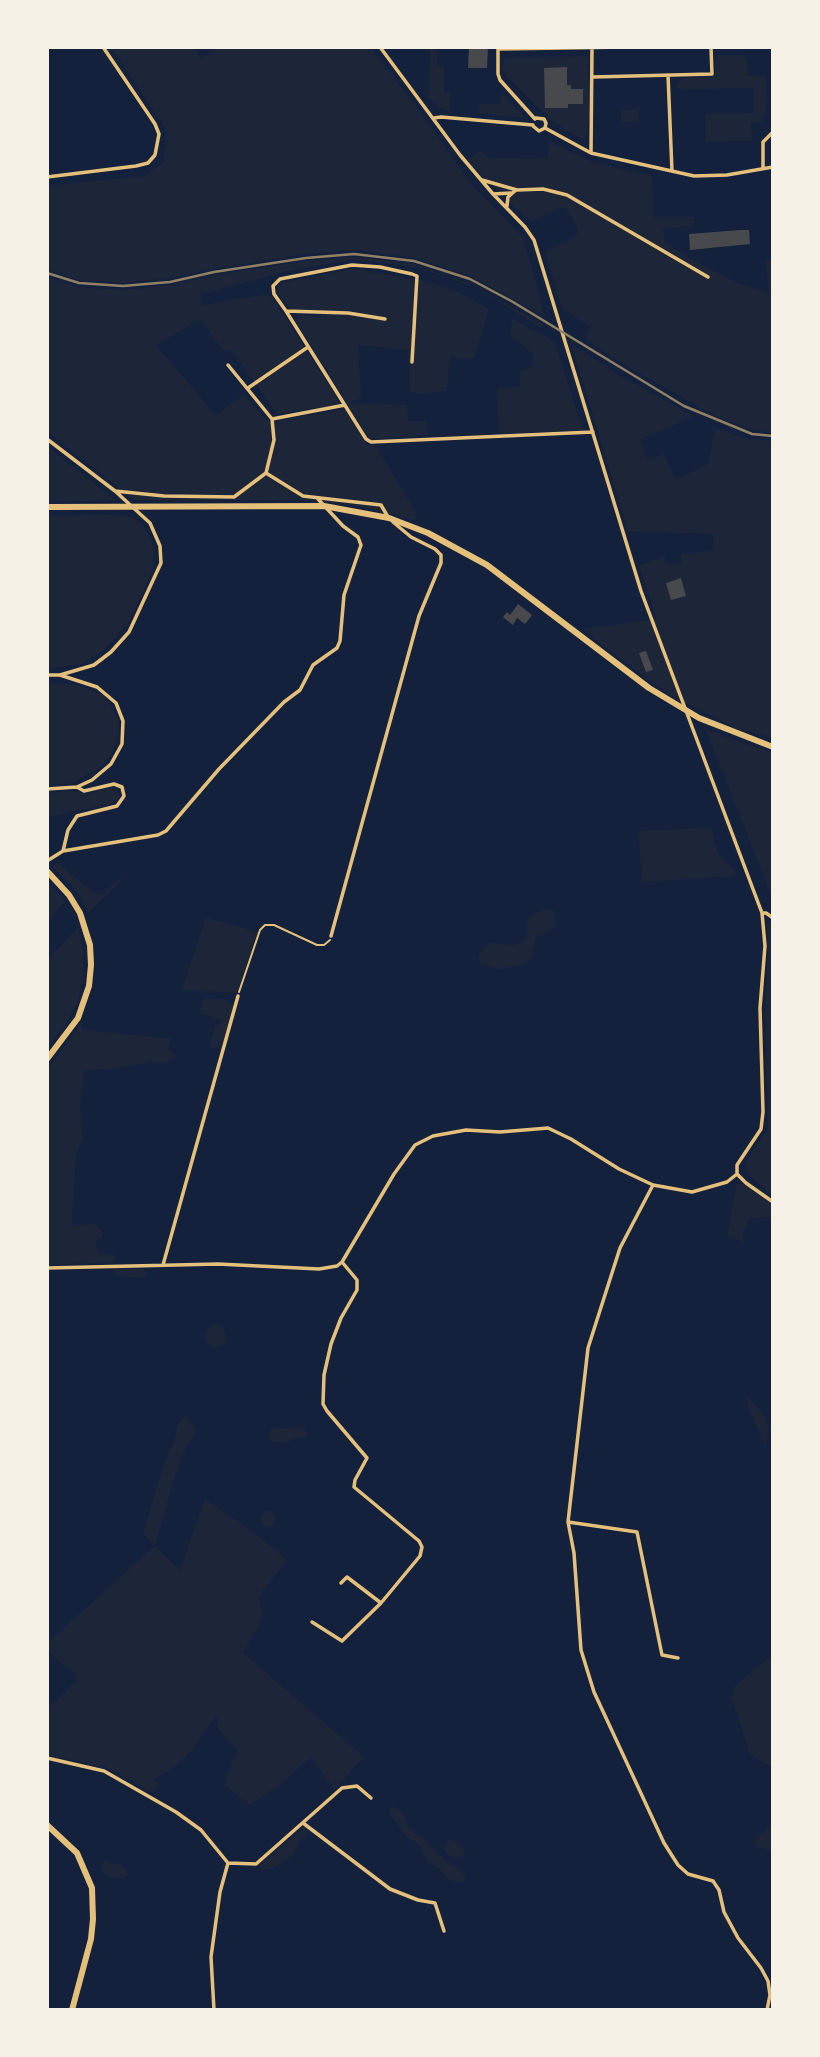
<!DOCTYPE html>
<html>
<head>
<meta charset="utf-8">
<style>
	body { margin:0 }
	#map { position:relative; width:820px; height:2057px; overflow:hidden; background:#14213d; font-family:Jost,sans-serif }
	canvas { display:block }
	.frame { position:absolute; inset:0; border:49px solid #f6f1e7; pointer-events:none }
</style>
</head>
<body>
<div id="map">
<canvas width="820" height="2057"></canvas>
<div class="frame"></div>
</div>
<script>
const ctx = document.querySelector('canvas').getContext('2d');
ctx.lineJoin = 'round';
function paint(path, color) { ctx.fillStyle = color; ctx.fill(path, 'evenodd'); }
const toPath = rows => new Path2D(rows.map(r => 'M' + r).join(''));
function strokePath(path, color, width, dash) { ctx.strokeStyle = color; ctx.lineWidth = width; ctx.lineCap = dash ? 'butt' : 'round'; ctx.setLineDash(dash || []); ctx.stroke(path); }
paint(toPath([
	[111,47,193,47,202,59,216,47,370,47,415,105,472,185,523,237,543,307,543,316,471,276,415,258,354,250,306,254,213,269,170,278,123,283,79,280,47,270,47,186,145,176,166,161,163,155,167,141,166,129],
	[426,47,437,47,437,66,444,67,444,92,450,93,450,111,440,108,429,98,430,50],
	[715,55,743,55,747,59,748,76,766,76,767,113,763,114,763,122,751,123,752,141,705,142,705,114,754,113,754,88,677,89,677,83,683,78,715,76],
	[588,56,589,116,585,141,552,121,507,77,502,68,505,58],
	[501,93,522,114,523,118,479,113,479,104,500,104],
	[638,109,638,122,621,122,621,110],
	[549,141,592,162,652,176,653,217,694,217,694,225,663,229,665,243,704,266,738,283,769,292,765,260,773,259,773,433,748,428,714,415,635,371,585,339,591,327,562,308,545,252,576,236,578,230,568,210,562,207,531,222,475,169,468,159,480,151,489,158,547,159],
	[353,257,413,264,468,283,543,324,543,329,475,287,422,269,387,263,350,260,289,271,201,294,202,305,267,294,274,300,341,404,278,414,231,350,223,351,200,319,156,345,216,416,243,394,268,422,345,409,367,445,375,445,417,514,414,520,357,506,304,500,134,500,47,431,47,277,78,287,123,290,171,285,215,275,306,261],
	[353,269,424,281,458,292,489,309,474,359,450,358,447,391,418,394,409,391,409,350,358,345,361,396,349,404,407,405,408,421,426,421,428,435,374,439,368,437,296,321,299,315,322,317,322,311,291,310,278,293,279,287,284,282],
	[513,319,547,337,556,345,583,431,499,433,497,389,520,387,520,371,533,365,533,354,509,334],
	[571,343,619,375,694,416,640,440,648,460,664,453,676,480,708,464,715,428,744,438,773,441,773,738,735,728,670,695,603,646,584,629,657,619,639,565,665,557,667,565,679,563,682,566,680,554,713,551,713,534,628,531],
	[47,446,116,501,47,501],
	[109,515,132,517,144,526,154,547,152,571,130,621,103,651,81,664,47,669,47,516],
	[47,683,77,685,104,695,119,720,119,735,112,754,102,766,72,783,47,785],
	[706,730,773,753,773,1196,754,1180,745,1169,748,1158,768,1129,765,1002,768,956,767,923,772,921,772,897],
	[111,788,117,788,120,798,111,804,47,817,47,793,73,791,86,794],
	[711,828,717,852,732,868,735,876,642,882,638,831],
	[57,863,93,892,100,895,129,872,89,913,77,892,53,867],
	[47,882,65,901,47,922],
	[548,909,554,911,556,925,551,930,536,936,531,958,525,964,499,969,481,965,478,957,485,946,492,943,512,945,521,943,527,938,527,921,532,913],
	[206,918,258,932,237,993,182,990],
	[78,927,83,949,84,977,78,1001,63,1029,47,1047,47,960],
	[204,998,226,1000,234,1005,223,1044,213,1049,209,1048,215,1026,219,1026,221,1020,199,1013],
	[82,1022,82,1030,171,1039,168,1050,173,1053,175,1058,165,1063,153,1062,115,1068,87,1070,84,1073,80,1104,83,1141,80,1144,76,1157,72,1225,95,1224,102,1231,102,1238,96,1240,97,1251,103,1255,115,1255,115,1262,47,1265,47,1070],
	[737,1184,744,1185,773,1204,773,1220,768,1217,749,1219,742,1234,745,1243,727,1236],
	[113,1268,144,1269,146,1276,140,1278,115,1275],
	[217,1324,223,1328,226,1337,225,1343,218,1348,209,1345,204,1337,211,1325],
	[746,1395,764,1415,769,1427,765,1447,750,1412],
	[185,1416,195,1428,194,1434,183,1454,171,1489,155,1546,180,1570,205,1499,257,1535,287,1560,262,1592,259,1600,263,1617,243,1653,364,1757,334,1790,311,1757,277,1787,249,1805,224,1784,237,1750,219,1730,216,1715,192,1750,173,1768,153,1780,162,1783,152,1792,105,1767,47,1755,47,1710,76,1681,75,1674,47,1650,47,1643,155,1546,143,1534,165,1460,174,1442,178,1424],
	[302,1426,308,1434,307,1437,296,1438,285,1443,272,1441,268,1437,272,1428,287,1429],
	'260 1519a8 8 0 1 1 16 0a8 8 0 1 1-16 0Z',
	[773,1654,773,1769,750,1754,732,1698,735,1686],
	[394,1806,404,1815,409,1829,419,1835,447,1862,461,1869,466,1879,464,1883,448,1880,440,1869,428,1862,420,1846,407,1837,389,1812,391,1807],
	[773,1824,773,1847,769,1850,759,1848,754,1841],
	[304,1828,308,1830,307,1833,300,1840,292,1856,271,1869,261,1869,259,1865],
	[448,1840,453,1840,461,1845,465,1854,458,1859,448,1855,444,1849],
	[104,1862,122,1865,128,1875,118,1879,103,1874,101,1866]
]), '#1d2539');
paint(toPath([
	[469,47,488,47,487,68,468,68],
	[567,67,567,85,571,85,571,89,583,89,583,104,568,104,568,108,545,108,544,68],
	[740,230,749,230,750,244,690,250,689,234],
	[681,578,686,596,671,600,666,583],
	[518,604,532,615,525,624,517,618,513,625,503,617,507,612,510,615],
	[646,651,653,670,646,672,639,653]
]), '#48494c');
strokePath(toPath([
	[239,992,260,930,265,925,274,925,317,945,324,945,330,940]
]), '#e5c07b', 2);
strokePath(toPath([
	[498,48,498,74,500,80,535,119],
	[498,49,626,47],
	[668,75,672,171],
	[593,77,712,74,711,47],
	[434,118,441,117,533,125],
	[536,118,544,119,546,123,545,128],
	[533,126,539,131,545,128],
	[545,128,591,153,694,176,727,175,773,167],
	[591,153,592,48],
	[763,168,763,142,773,132],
	[47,177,136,166,148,163,155,155,159,134,155,124,103,47],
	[482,180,517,190,543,189,567,195,708,277],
	[493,194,511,193],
	[507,206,508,197,516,190],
	[286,311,274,294,273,286,280,279,352,265,380,267,412,274,417,276,412,362],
	[385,319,348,313,286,311,366,439,371,442,593,432],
	[228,365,272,419,274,440,266,473],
	[248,388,308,347],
	[272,419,345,405],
	[47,439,115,491,150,523,160,546,161,563,129,632,111,652,94,665,60,675],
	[115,491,164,496,234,497,266,473,303,496,381,505,388,517],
	[47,675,60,675,97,687,116,703,123,721,122,744,111,764,92,780,77,787,47,789],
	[63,851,68,830,77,816,117,806,124,796,122,787,114,784,84,791,77,787],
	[47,861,63,851,158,835,166,831,219,769,284,702,300,690,313,665,337,648,340,641,344,595,361,545,358,537,343,526,318,499],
	[762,913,766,913,773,918],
	[331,936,419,616,441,563,441,555,435,549,411,537,393,522],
	[737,1174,746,1183,773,1202],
	[653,1185,620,1248,588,1348,568,1522,574,1553,581,1650,594,1692,664,1843,678,1865,688,1874,713,1881,719,1890,724,1912,738,1938,761,1968,768,1981,770,1995,767,2010],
	[163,1265,238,996],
	[47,1268,218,1264,319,1269,337,1266,342,1262,394,1174,415,1145,433,1136,466,1130,500,1132,548,1128,571,1139,619,1169,653,1185,692,1192,727,1182,737,1174,737,1165,761,1129,763,1112,760,1008,765,946,762,913,641,591,534,240,525,227,493,194,460,155,380,47],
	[568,1522,637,1532,662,1655,678,1658],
	[341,1583,347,1577,381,1603],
	[312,1622,342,1641,381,1603,420,1556,422,1547,419,1541,354,1487,355,1480,367,1458,327,1411,323,1404,324,1375,331,1344,341,1318,357,1290,357,1280,342,1262],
	[47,1758,104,1771,176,1812,201,1830,228,1863,220,1892,211,1957,214,2010],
	[303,1823,390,1889,418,1900,435,1903,444,1931],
	[228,1863,256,1864,342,1788,357,1786,371,1798]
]), '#e5c07b', 3.5);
strokePath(toPath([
	[47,507,324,506,389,518,428,533,487,565,649,688,699,718,773,747],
	[47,871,69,895,80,913,90,945,91,965,89,986,78,1018,47,1059],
	[47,1825,77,1853,92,1888,93,1919,91,1939,72,2010]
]), '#e5c07b', 6);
strokePath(toPath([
	[47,273,79,283,123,286,170,282,214,272,306,258,354,254,414,261,470,279,513,302,684,406,752,434,773,436]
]), '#918062', 2.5);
</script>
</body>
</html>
